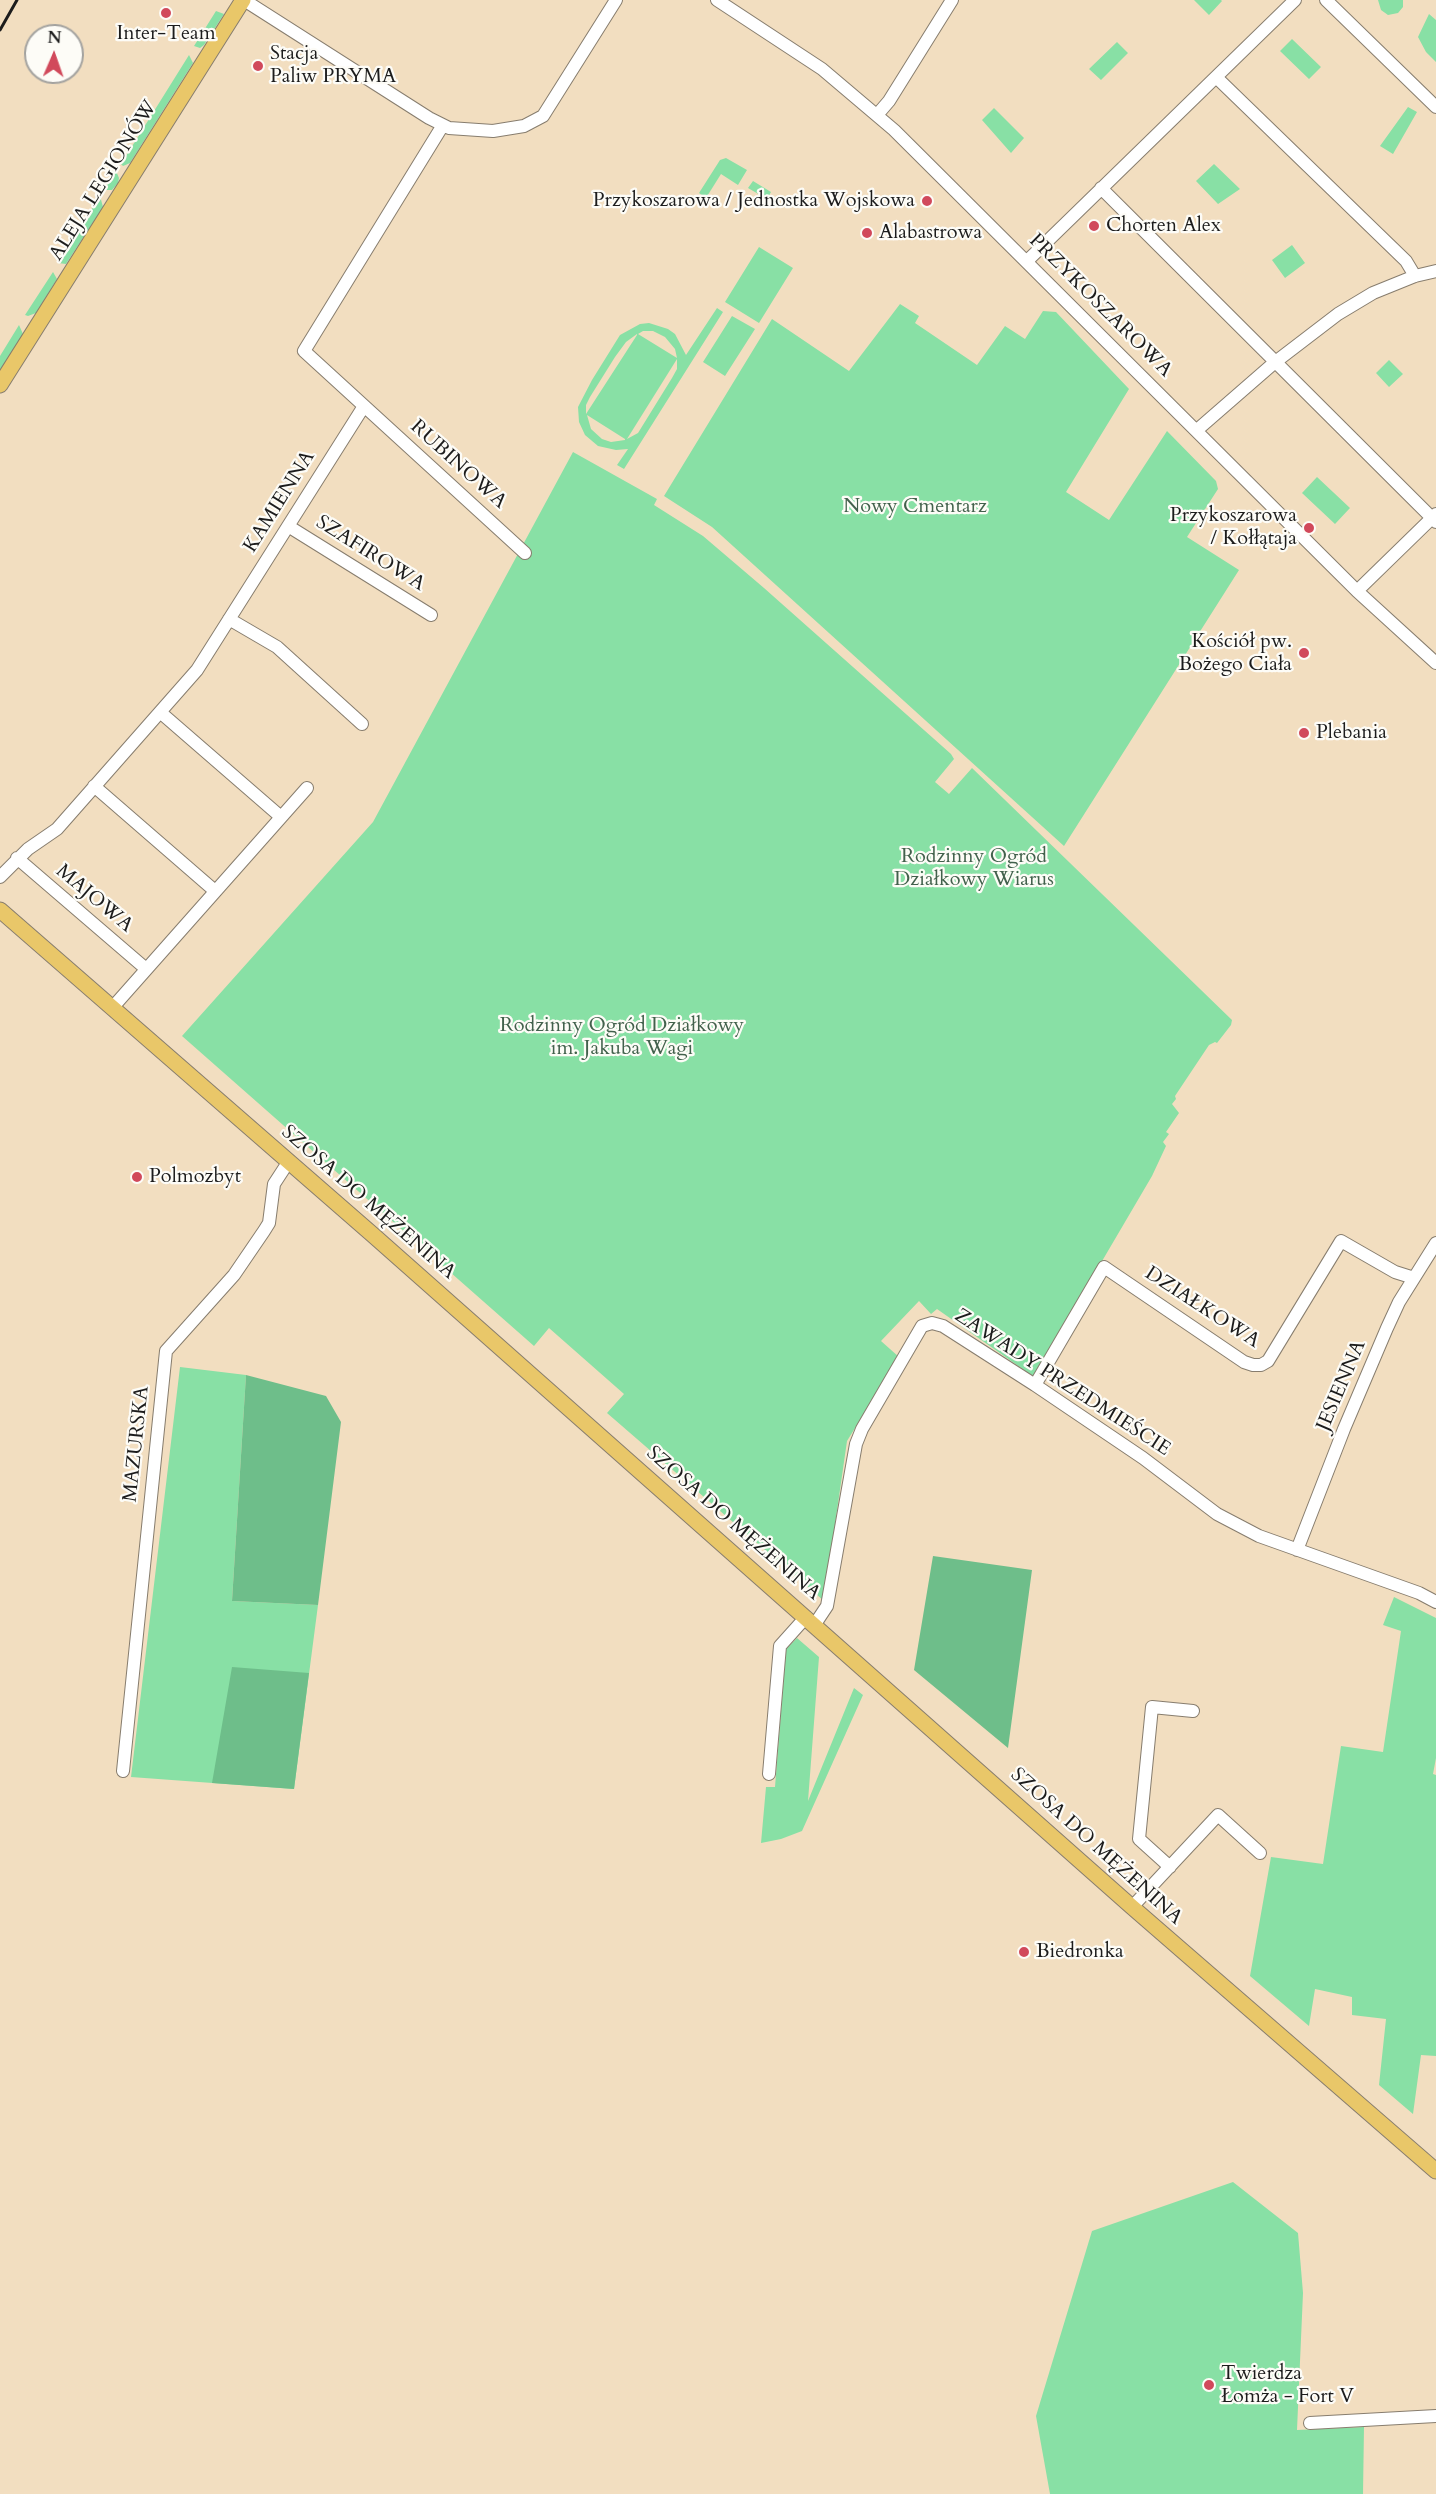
<!DOCTYPE html>
<html>
<head>
<meta charset="utf-8">
<style>
	body { margin:0 }
	#map { position:relative; width:1436px; height:2494px; overflow:hidden; background:#f2dec0; font-family:Cardo,serif }
	canvas { display:block }
	.north { position:absolute; left:24px; top:24px; width:60px; height:60px; box-sizing:border-box; background:#fdfcf7; border:2px solid #a3a29f; border-radius:50%; rotate:2deg; font-size:16px; font-weight:700; line-height:24px; text-align:center; color:#1c1c1c }
	.north::after { content:''; display:block; margin:auto; width:21px; height:27px; background:#d1495b; clip-path:polygon(50% 0,100% 100%,50% 72%,0 100%) }
</style>
</head>
<body>
<div id="map">
<canvas width="1436" height="2494"></canvas>
<div class="north">N</div>
</div>
<script>
const ctx = document.querySelector('canvas').getContext('2d');
ctx.lineJoin = 'round';
function paint(path, color) { ctx.fillStyle = color; ctx.fill(path, 'evenodd'); }
const toPath = rows => new Path2D(rows.map(r => 'M' + r).join(''));
function strokePath(path, color, width, dash) { ctx.strokeStyle = color; ctx.lineWidth = width; ctx.lineCap = dash ? 'butt' : 'round'; ctx.setLineDash(dash || []); ctx.stroke(path); }
function drawText(font, color, halo, rows, align = 'center') {
  ctx.font = font + ' Cardo,serif'; ctx.lineWidth = 4.5; ctx.setLineDash([]); ctx.textBaseline = 'middle'; ctx.strokeStyle = halo; ctx.fillStyle = color; for (const [text, x, y, turn = 0] of rows) {
    ctx.save(); ctx.translate(x, y); ctx.rotate((+turn || 0) * Math.PI / 180); ctx.textAlign = isNaN(turn) ? turn : align; if (halo) ctx.strokeText(text, 0, 0); ctx.fillText(text, 0, 0); ctx.restore();
  }
}
paint(toPath([
	[1194,0,1221,0,1222,1,1209,15],
	[1378,0,1403,0,1403,7,1398,13,1388,15,1381,10],
	[216,11,224,14,204,45,200,48,194,46],
	[1429,14,1436,20,1436,62,1426,52,1418,37],
	[1292,39,1321,67,1309,79,1280,51],
	[1117,42,1128,53,1101,80,1089,69],
	[189,55,193,63,130,163,123,166,121,164],
	[1408,107,1417,112,1393,154,1380,146],
	[994,108,1024,138,1011,153,982,120],
	[726,158,747,170,738,185,721,174,706,198,699,193,720,160],
	[1214,164,1240,189,1218,204,1196,181],
	[116,171,119,178,118,183,112,190,104,190],
	[753,181,771,192,767,199,748,188],
	[100,196,103,207,66,264,58,263],
	[1292,245,1305,263,1285,278,1272,260],
	[759,247,793,268,759,323,725,302],
	[53,272,57,279,36,313,28,316,25,315],
	[900,304,919,316,915,323,977,365,1005,326,1025,339,1043,311,1056,312,1129,389,1066,492,1109,520,1167,431,1216,481,1218,489,1187,537,1239,570,1064,846,712,527,664,496,772,319,849,371],
	[717,308,723,312,624,469,617,465,628,449,616,450,598,446,585,435,579,422,578,407,592,380,620,335,640,324,649,323,668,329,675,334,686,355],
	[643,331,653,331,665,337,675,349,677,358,638,334],
	[637,334,637,335,586,414,586,405,590,397,615,357,626,342],
	[677,359,677,369,672,378,638,433,627,439],
	[587,415,625,439,625,440,611,442,602,439,591,429],
	[732,316,755,329,725,376,703,362],
	[19,325,23,334,0,370,0,356],
	[1389,360,1403,374,1389,387,1376,373],
	[573,452,657,499,654,505,703,536,764,588,951,754,954,759,935,782,949,794,972,768,1232,1020,1231,1025,1217,1043,1215,1042,1209,1045,1175,1096,1176,1099,1172,1104,1179,1113,1166,1132,1169,1134,1163,1142,1166,1146,1152,1176,1034,1377,937,1309,931,1314,919,1301,881,1341,899,1357,847,1441,824,1601,607,1413,624,1394,549,1328,534,1346,182,1036,373,822],
	[1317,477,1350,508,1335,524,1302,493],
	[180,1367,246,1375,232,1601,318,1605,294,1789,131,1777],
	[1394,1597,1436,1618,1436,1758,1433,1774,1436,1775,1436,2056,1421,2055,1413,2114,1379,2085,1386,2019,1352,2015,1352,1997,1315,1989,1309,2026,1250,1976,1271,1857,1323,1864,1341,1746,1383,1752,1401,1631,1383,1625],
	[797,1638,819,1657,808,1801,854,1688,863,1695,802,1831,781,1839,761,1843,766,1787,775,1787,786,1649],
	[1233,2182,1298,2233,1303,2293,1297,2430,1364,2427,1363,2494,1050,2494,1036,2416,1092,2231]
]), '#88e0a5');
paint(toPath([
	[246,1375,326,1396,341,1422,318,1605,232,1601],
	[933,1556,1032,1570,1008,1748,914,1670],
	[232,1667,309,1673,294,1789,212,1783]
]), '#6ebe8a');
const minor = toPath([
	[244,0,429,118,449,128,493,131,524,126,543,116,616,0],
	[717,0,822,69,894,130,1357,591,1436,663],
	[1326,0,1436,107],
	[1216,77,1406,261,1415,276],
	[877,115,889,101,952,0],
	[443,125,304,351,525,553],
	[1101,188,1436,522],
	[1027,261,1295,0],
	[1197,430,1274,363,1338,314,1373,293,1415,276,1436,271],
	[288,526,431,615],
	[1357,591,1436,514],
	[229,619,277,647,362,724],
	[160,712,281,817],
	[94,786,215,891],
	[17,858,145,968],
	[0,877,28,849,57,829,197,670,364,406],
	[113,1007,307,788],
	[1035,1385,1104,1267,1244,1362,1253,1365,1261,1365,1268,1361,1341,1241,1395,1272,1414,1278],
	[1297,1550,1344,1429,1387,1328,1399,1302,1436,1243],
	[815,1624,827,1606,856,1444,862,1429,922,1326,932,1323,943,1326,1035,1385,1143,1458,1217,1514,1259,1536,1419,1593,1436,1602],
	[123,1771,166,1351,234,1275,264,1231,269,1223,274,1184,289,1161],
	[769,1774,780,1646,806,1617],
	[1170,1867,1139,1839,1152,1707,1193,1711],
	[1132,1907,1218,1815,1260,1853],
	[1310,2423,1436,2416]
]);
const major = toPath([
	[0,385,243,0],
	[0,910,373,1235,1132,1907,1436,2171]
]);
strokePath(minor, '#877d6e', 14);
strokePath(major, '#877d6e', 17);
strokePath(minor, '#fff', 12);
strokePath(major, '#e9c769', 15);
strokePath(toPath([
	[0,30,17,0]
]), '#1c1c1c', 3);
for (const [x, y, r, color] of [
	[166,13,6,"#d1495b"],
	[258,66,6,"#d1495b"],
	[927,201,6,"#d1495b"],
	[1094,226,6,"#d1495b"],
	[867,233,6,"#d1495b"],
	[1309,528,6,"#d1495b"],
	[1304,653,6,"#d1495b"],
	[1304,733,6,"#d1495b"],
	[137,1177,6,"#d1495b"],
	[1024,1952,6,"#d1495b"],
	[1209,2385,6,"#d1495b"]
]) { const dot = new Path2D(); dot.arc(x, y, r, 0, 2 * Math.PI); ctx.fillStyle = color; ctx.fill(dot); strokePath(dot, '#fdfcf7', 2); }
drawText('20px', '#1c1c1c', '#fdfcf7', [
	["Inter-Team",166,34,"center"],
	["Stacja",270,54],
	["Paliw PRYMA",270,77],
	["Przykoszarowa / Jednostka Wojskowa",915,201,"right"],
	["Chorten Alex",1106,226],
	["Alabastrowa",879,233],
	["Przykoszarowa",1297,516,"right"],
	["/ Kołłątaja",1297,539,"right"],
	["Kościół pw.",1292,642,"right"],
	["Bożego Ciała",1292,665,"right"],
	["Plebania",1316,733],
	["Polmozbyt",149,1177],
	["Biedronka",1036,1952],
	["Twierdza",1221,2374],
	["Łomża - Fort V",1221,2397]
], 'left');
drawText('20px', '#1c1c1c', '#fdfcf7', [
	["ALEJA LEGIONÓW",104,181,-58],
	["PRZYKOSZAROWA",1100,306,45],
	["RUBINOWA",458,465,42],
	["KAMIENNA",280,502,-58],
	["SZAFIROWA",370,554,32],
	["MAJOWA",94,899,40],
	["SZOSA DO MĘŻENINA",368,1203,41],
	["DZIAŁKOWA",1202,1308,33],
	["ZAWADY PRZEDMIEŚCIE",1062,1383,33],
	["JESIENNA",1342,1386,-67],
	["MAZURSKA",137,1444,-84],
	["SZOSA DO MĘŻENINA",733,1524,41],
	["SZOSA DO MĘŻENINA",1096,1847,42]
]);
drawText('20px', '#42614c', '#fdfcf7', [
	["Nowy Cmentarz",915,507],
	["Rodzinny Ogród",974,857],
	["Działkowy Wiarus",974,880],
	["Rodzinny Ogród Działkowy",622,1026],
	["im. Jakuba Wagi",622,1049]
]);
</script>
</body>
</html>
